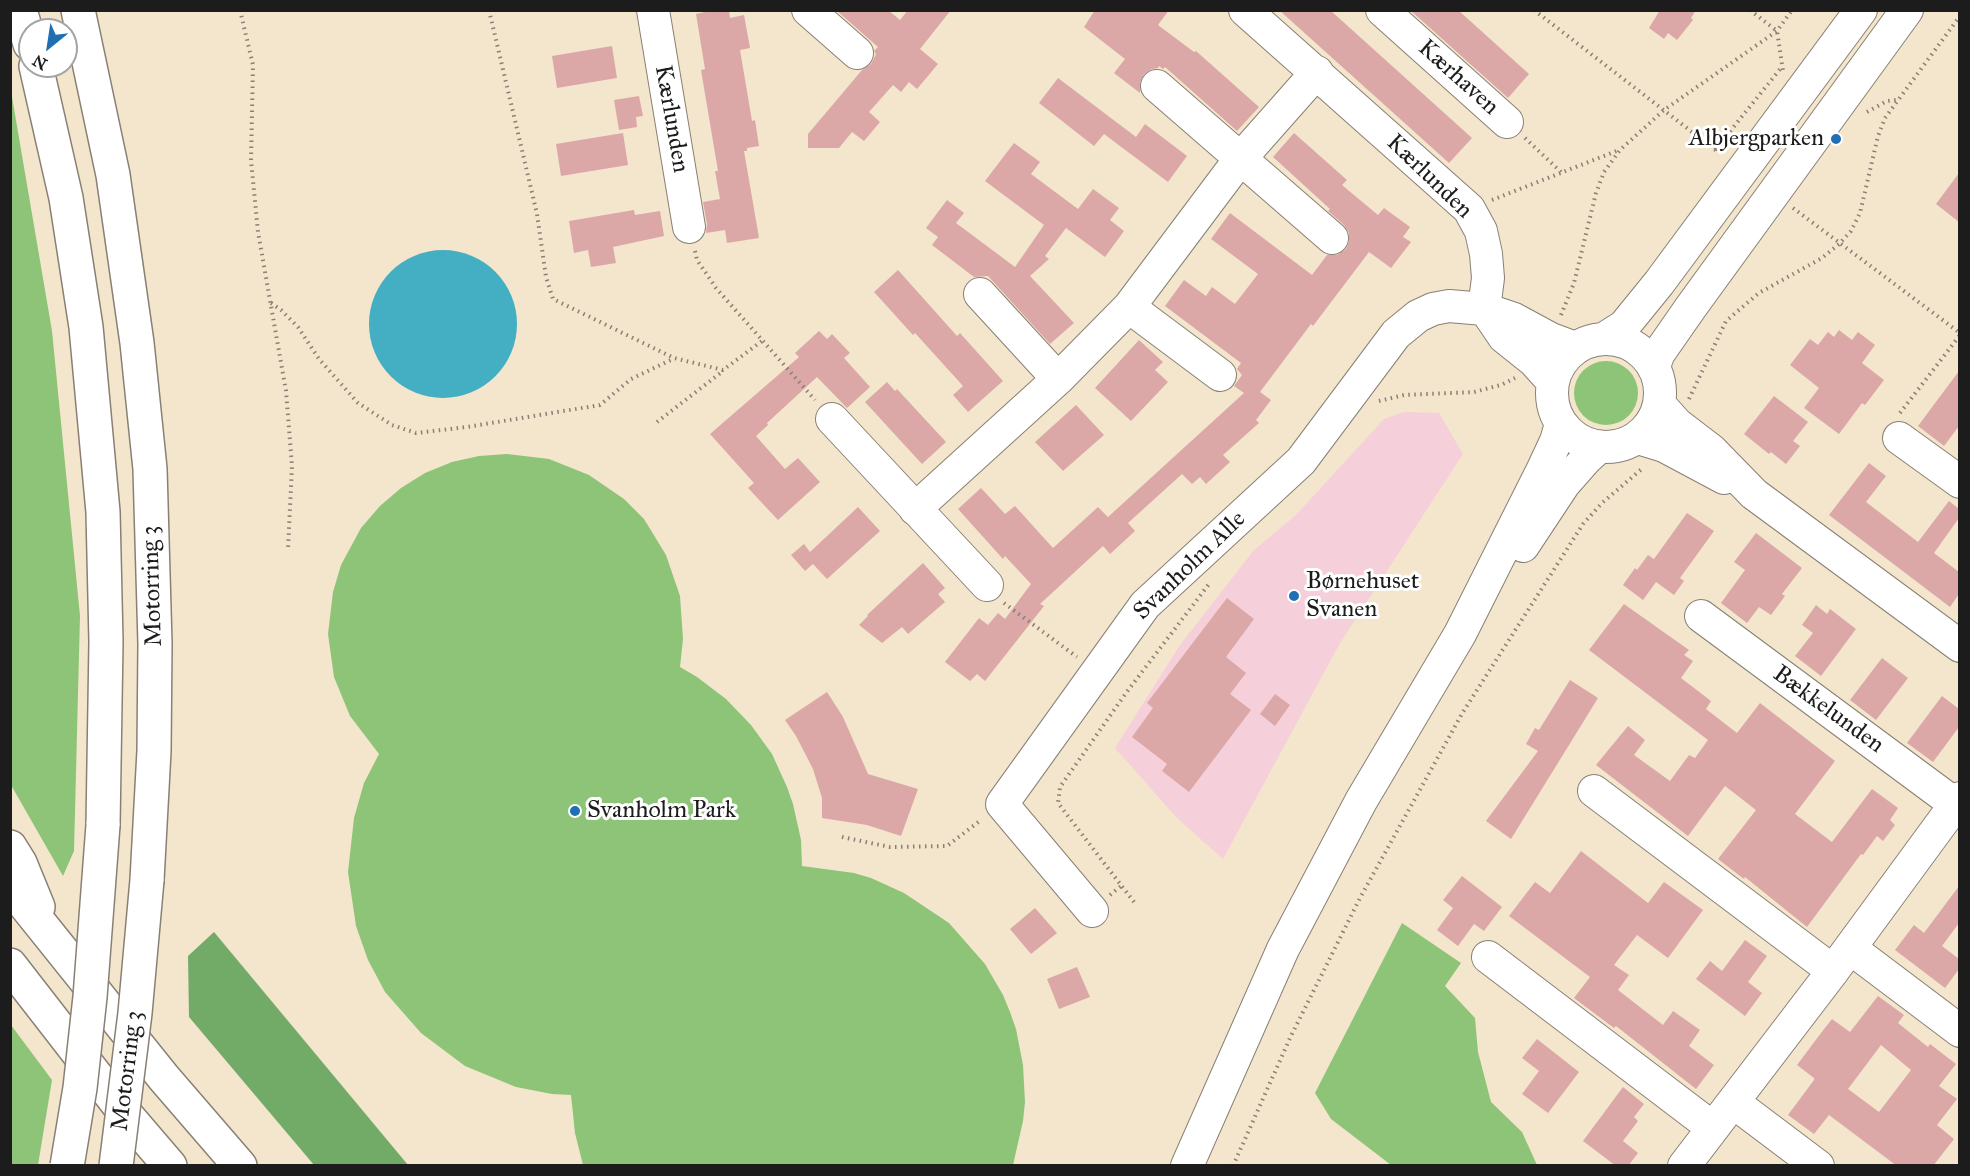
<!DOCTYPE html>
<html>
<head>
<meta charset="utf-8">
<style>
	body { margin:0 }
	#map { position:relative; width:1970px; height:1176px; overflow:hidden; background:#f4e5cd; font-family:"IM FELL Great Primer",serif }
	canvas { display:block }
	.frame { position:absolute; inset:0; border:12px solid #1c1c1c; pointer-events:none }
	.north { position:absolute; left:18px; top:18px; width:60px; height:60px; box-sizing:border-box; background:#fff; border:2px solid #a4a4a4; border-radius:50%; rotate:210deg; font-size:16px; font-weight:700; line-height:24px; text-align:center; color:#1c1c1c }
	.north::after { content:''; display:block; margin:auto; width:21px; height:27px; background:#1f6fb2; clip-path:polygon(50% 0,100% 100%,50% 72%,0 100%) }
</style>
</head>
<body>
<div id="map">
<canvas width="1970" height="1176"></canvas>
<div class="frame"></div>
<div class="north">N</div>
</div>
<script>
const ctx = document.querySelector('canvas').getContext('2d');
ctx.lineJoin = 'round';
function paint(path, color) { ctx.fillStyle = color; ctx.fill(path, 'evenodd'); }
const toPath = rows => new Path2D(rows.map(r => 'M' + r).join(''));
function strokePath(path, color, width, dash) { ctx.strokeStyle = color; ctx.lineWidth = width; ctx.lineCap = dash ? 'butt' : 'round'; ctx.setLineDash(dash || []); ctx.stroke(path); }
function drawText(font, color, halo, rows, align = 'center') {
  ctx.font = font + ' "IM FELL Great Primer",serif'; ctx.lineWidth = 6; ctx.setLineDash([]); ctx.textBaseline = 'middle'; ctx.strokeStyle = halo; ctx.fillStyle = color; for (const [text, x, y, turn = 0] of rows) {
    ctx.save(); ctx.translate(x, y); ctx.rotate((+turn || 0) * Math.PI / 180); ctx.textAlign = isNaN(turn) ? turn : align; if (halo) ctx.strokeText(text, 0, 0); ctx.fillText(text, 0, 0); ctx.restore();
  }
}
paint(toPath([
	[1404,412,1439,413,1463,454,1340,643,1223,859,1176,817,1115,748,1180,645,1254,550,1296,515,1384,419]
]), '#f5cfd9');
paint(toPath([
	[11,91,52,331,80,616,74,851,63,876,11,785],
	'1574 393a32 32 0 1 1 64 0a32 32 0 1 1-64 0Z',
	[507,454,549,459,589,475,624,499,644,519,666,555,680,596,683,639,680,667,697,677,726,699,751,725,772,754,787,787,793,804,801,840,802,866,854,873,871,878,904,893,949,923,985,964,1003,995,1010,1012,1016,1029,1023,1065,1025,1102,1023,1121,1013,1165,583,1165,575,1133,571,1095,552,1094,516,1087,465,1066,421,1033,385,992,368,960,356,926,348,872,354,818,364,783,379,754,350,716,334,677,328,634,333,592,341,565,361,528,380,506,401,488,425,473,452,462,479,456],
	[1402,923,1461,963,1445,986,1475,1018,1478,1052,1491,1102,1522,1132,1537,1165,1391,1165,1331,1119,1315,1093],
	[11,1025,52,1080,38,1165,11,1165]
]), '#8dc477');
paint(toPath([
	[214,932,408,1165,314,1165,189,1017,188,956]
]), '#72aa68');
paint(toPath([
	'369 324a74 74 0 1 1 148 0a74 74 0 1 1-148 0Z'
]), '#44afc2');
paint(toPath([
	[714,10,729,10,730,18,744,15,750,48,740,50,752,121,755,120,759,146,747,148,747,151,744,151,759,238,727,243,725,230,706,233,707,224,703,202,720,199,715,171,718,171,701,70,705,69,696,14],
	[836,10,888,10,900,20,908,10,951,10,920,49,938,64,917,89,909,82,901,92,893,85,869,112,880,122,864,141,852,132,839,148,808,148,808,134,862,70,871,64,876,54,874,51,878,47],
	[1095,10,1169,10,1158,25,1194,52,1196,51,1259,107,1237,131,1165,67,1163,69,1159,66,1158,68,1152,69,1144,74,1140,82,1140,93,1114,73,1125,59,1084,27],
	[1279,10,1330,10,1472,138,1449,163],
	[1410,10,1458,10,1529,74,1508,98],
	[1660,10,1696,10,1691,18,1693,20,1677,40,1668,33,1664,39,1649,28],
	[612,46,617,78,557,88,552,56],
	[1058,78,1136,137,1145,124,1187,156,1168,182,1104,134,1094,146,1039,103],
	[639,96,643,116,636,117,637,127,619,130,614,100],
	[623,133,628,165,561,176,556,144],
	[1294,133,1347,180,1342,185,1378,215,1384,208,1410,227,1403,237,1411,242,1391,268,1369,252,1313,326,1311,324,1260,392,1271,400,1256,420,1259,423,1223,455,1230,462,1206,484,1200,477,1192,484,1182,474,1128,523,1135,531,1110,554,1103,546,1040,604,1044,606,985,681,977,674,970,681,945,662,979,618,988,625,998,613,1005,619,1031,584,1005,556,1003,559,958,509,981,488,1005,514,1015,506,1053,548,1098,507,1108,517,1244,393,1234,386,1242,375,1237,369,1241,363,1165,306,1184,280,1206,296,1212,287,1235,304,1258,274,1211,239,1230,213,1312,275,1327,255,1337,255,1346,249,1349,242,1349,233,1344,225,1328,211,1330,209,1273,157],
	[1014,143,1040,162,1031,174,1078,209,1093,189,1119,208,1110,220,1124,231,1105,257,1066,228,1045,256,1049,259,1030,276,1074,323,1050,344,988,276,974,277,932,245,938,237,926,228,947,200,964,213,956,223,1015,267,1044,225,985,181],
	[1959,173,1959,222,1936,204],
	[634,210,635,215,660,211,664,236,613,247,616,263,591,267,588,250,574,253,569,221],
	[898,270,957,336,960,333,1003,381,968,412,953,395,963,386,915,333,913,335,874,292],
	[1839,330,1852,340,1858,332,1875,345,1862,363,1884,380,1865,405,1862,403,1839,434,1804,408,1819,388,1790,365,1810,339,1818,345,1828,332,1834,337],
	[819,331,827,339,832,334,850,353,844,358,870,387,847,408,817,377,767,423,768,425,756,436,785,469,798,458,820,482,778,520,748,488,754,483,710,434,799,357,795,353],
	[1139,340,1163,362,1155,370,1168,382,1131,421,1095,388],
	[1959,371,1959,426,1944,446,1918,426],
	[887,382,895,391,897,389,946,442,922,464,865,402],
	[1774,396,1808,422,1793,441,1800,446,1786,464,1771,452,1769,454,1744,434],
	[1076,405,1104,435,1063,471,1035,442],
	[1869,463,1886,476,1866,502,1918,542,1949,501,1959,509,1959,518,1934,553,1959,572,1959,594,1950,607,1829,515],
	[858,507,880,531,827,579,813,564,805,571,791,555,804,544,810,552],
	[1687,513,1714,531,1680,578,1684,581,1674,595,1656,582,1643,600,1623,585,1635,568,1637,570,1648,555,1654,559],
	[1756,533,1802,568,1782,594,1785,596,1771,615,1759,607,1747,623,1721,603,1745,570,1734,562],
	[923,563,945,588,938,594,945,602,908,634,902,627,882,643,859,625,868,616,867,615],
	[1227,598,1254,619,1226,657,1246,673,1230,694,1251,710,1189,792,1162,771,1167,764,1132,737,1153,708,1147,703],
	[1624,604,1689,650,1684,655,1693,661,1681,678,1711,701,1706,709,1737,733,1760,703,1835,761,1795,814,1832,842,1872,789,1898,808,1890,820,1895,825,1883,841,1877,836,1863,855,1861,854,1807,927,1745,877,1744,879,1718,859,1756,810,1725,786,1688,836,1596,765,1628,726,1645,740,1634,755,1670,781,1689,755,1695,758,1708,740,1589,650],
	[1816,605,1827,614,1830,609,1856,629,1821,676,1795,656,1813,633,1802,625],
	[1882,658,1908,678,1876,720,1850,700],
	[1570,680,1598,698,1511,839,1486,821,1538,751,1526,744,1535,728,1539,730],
	[827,692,843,717,868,774,918,789,901,836,867,825,822,818,822,798,813,769,796,736,785,720],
	[1275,694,1290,705,1275,726,1260,714],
	[1942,696,1959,709,1959,727,1933,762,1907,743],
	[1581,851,1648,903,1664,882,1703,910,1668,958,1637,935,1614,965,1629,975,1618,990,1663,1025,1673,1011,1700,1030,1689,1046,1714,1065,1696,1089,1616,1026,1614,1028,1574,998,1590,977,1509,916,1535,882,1550,893],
	[1462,876,1502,907,1484,931,1474,924,1458,946,1437,930,1453,908,1443,900],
	[1959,886,1959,923,1942,946,1959,959,1959,969,1945,988,1895,950,1914,925,1924,933],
	[1035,908,1057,933,1031,954,1010,929],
	[1745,940,1767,956,1748,982,1762,993,1745,1016,1696,979,1710,961,1722,971],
	[1077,967,1090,997,1059,1009,1047,979],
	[1878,996,1904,1015,1898,1023,1928,1047,1930,1044,1956,1064,1939,1086,1957,1099,1937,1125,1954,1139,1933,1166,1897,1166,1829,1115,1814,1134,1788,1115,1814,1080,1814,1078,1797,1065,1821,1033,1832,1019,1850,1032],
	[1881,1045,1911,1070,1879,1112,1848,1089],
	[1537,1039,1579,1072,1548,1113,1522,1094,1539,1071,1522,1058],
	[1623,1087,1644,1104,1634,1117,1638,1121,1623,1141,1638,1153,1628,1166,1616,1166,1583,1141]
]), '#dba8a7');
const minor = toPath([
	[653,10,689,227],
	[808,10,857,53],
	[1245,10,1469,209,1481,231,1486,254,1488,278,1484,309],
	[1382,10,1507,122],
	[1157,86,1332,238],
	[980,294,1058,379],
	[1129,307,1220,375],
	[1485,309,1504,337,1534,361,1553,382],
	[1605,338,1624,326,1659,283,1861,10],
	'1552 393a54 54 0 1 1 108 0a54 54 0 1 1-108 0Z',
	[1654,366,1659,353,1691,307,1907,10],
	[1660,405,1677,424,1711,450,1754,494,1960,646],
	[832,419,987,585],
	[1638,438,1664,446,1724,478],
	[1899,438,1960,482],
	[915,509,1058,379,1129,307,1240,159,1317,72],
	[1523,546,1564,484,1586,459,1599,447],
	[1701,616,1955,804],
	[1594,791,1833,971],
	[1092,911,1002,804,1145,605,1301,461,1396,334,1418,316,1433,309,1449,306,1484,309,1514,319,1551,339,1575,348],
	[1850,948,1960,1031],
	[1488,957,1713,1128],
	[1733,1102,1818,1166],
	[1187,1166,1283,949,1361,801,1460,634,1542,471,1556,441,1561,424],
	[1684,1166,1833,971,1960,798]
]);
const highway = toPath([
	[20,10,30,44],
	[78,10,113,175,137,343,150,469,155,644,154,751,147,880],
	[36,66,66,198,86,327,103,512,106,642,103,825],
	[10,847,20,863,38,907],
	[10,886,164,1078,240,1166],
	[10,965,128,1117,170,1166]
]);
strokePath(minor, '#888074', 34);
strokePath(highway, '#888074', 36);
strokePath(toPath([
	[240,10,253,65,251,160,258,232,286,391,292,466,288,549],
	[489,10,537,214,546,277,553,299,674,358,723,370,762,341],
	[1534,10,1718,152],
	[1750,10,1777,31,1783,71],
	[1867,112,1887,101,1896,100],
	[1525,138,1562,173],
	[1715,150,1781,68],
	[1492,200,1619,150],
	[1793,208,1960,333],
	[695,251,697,260,716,288,815,400],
	[271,303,281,310,298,327,319,359,358,403,392,425,416,433,467,427,600,405,631,379,673,359],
	[1561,315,1574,283,1596,193,1604,172,1620,150,1664,110,1777,31,1792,10],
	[1689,399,1726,321,1759,293,1822,258,1839,244,1851,231,1860,213,1878,136,1885,118,1960,16],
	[1379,401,1404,395,1474,392,1501,385,1515,378],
	[1900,413,1960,335],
	[657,422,723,371],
	[1004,603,1077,657],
	[842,837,890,847,947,846,981,820],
	[1110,895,1121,886],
	[1134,902,1058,803,1060,787,1126,693,1209,584],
	[1233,1166,1290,1038,1360,898,1463,712,1583,524,1602,503,1644,467]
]), '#888074', 4, [1.5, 4.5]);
strokePath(minor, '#fff', 32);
strokePath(highway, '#fff', 33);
const highwayBridge = toPath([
	[67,1166,80,1088,90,997,103,825],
	[116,1166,135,1013,147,880]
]);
strokePath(highwayBridge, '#888074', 36, []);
strokePath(highwayBridge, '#fff', 33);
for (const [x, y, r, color] of [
	[1836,139,6,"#1f6fb2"],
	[1294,596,6,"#1f6fb2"],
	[575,811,6,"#1f6fb2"]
]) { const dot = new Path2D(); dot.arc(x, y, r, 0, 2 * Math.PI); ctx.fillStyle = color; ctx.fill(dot); strokePath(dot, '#fff', 2); }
drawText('24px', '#1c1c1c', '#fff', [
	["Kærhaven",1458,78,42],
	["Kærlunden",671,119,80],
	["Kærlunden",1429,177,44],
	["Svanholm Alle",1190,566,-44],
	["Motorring 3",153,586,-92],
	["Bækkelunden",1828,710,36],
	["Motorring 3",128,1071,-83]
]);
drawText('24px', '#1c1c1c', '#fff', [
	["Albjergparken",1824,139,"right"],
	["Børnehuset",1306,582],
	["Svanen",1306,610],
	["Svanholm Park",587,811]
], 'left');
</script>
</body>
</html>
